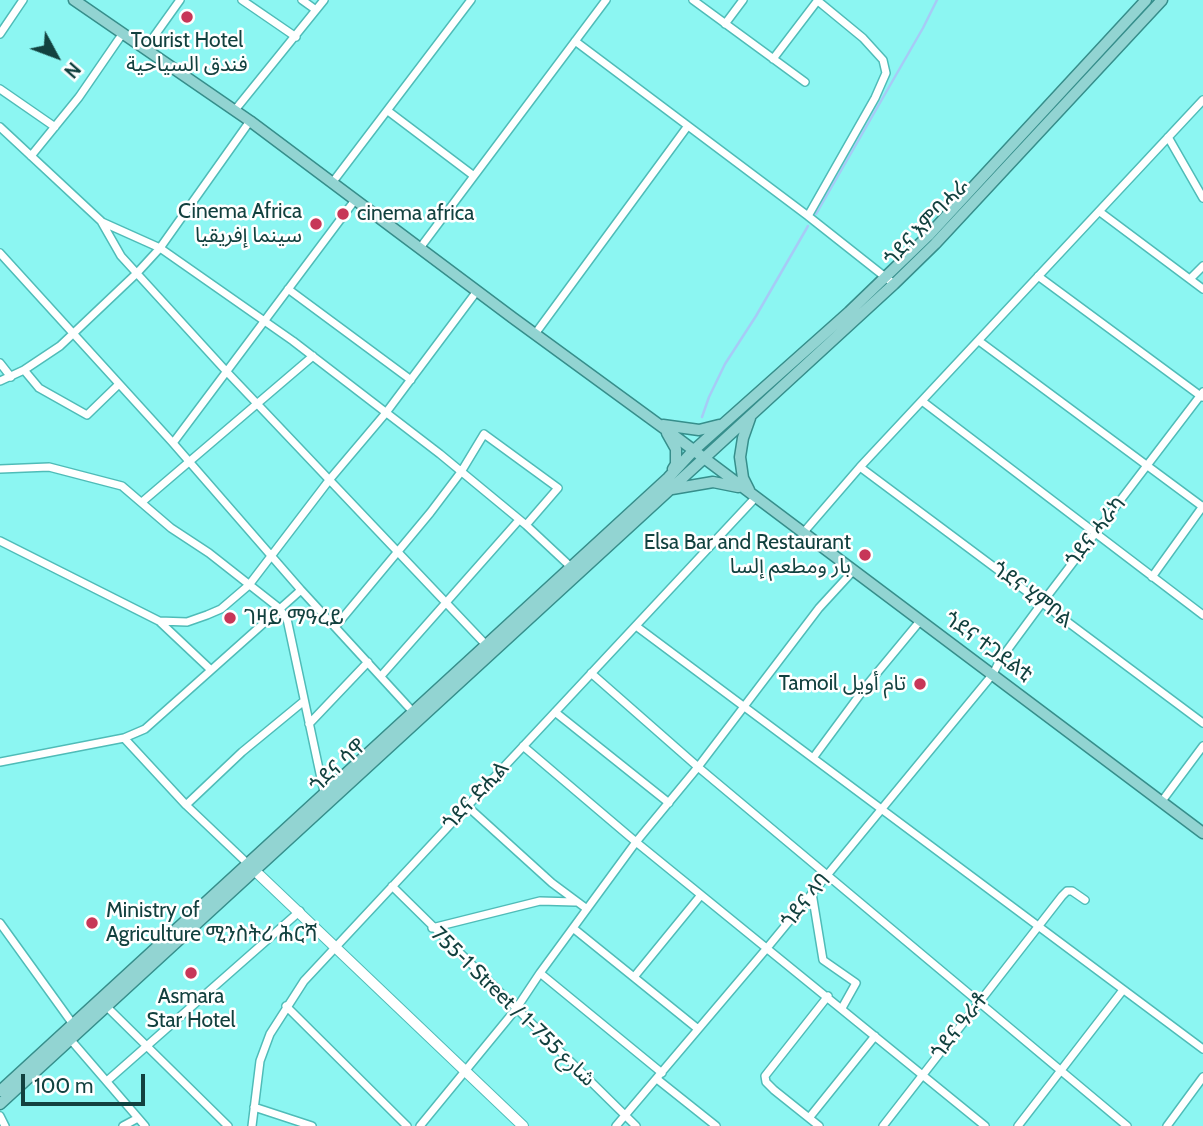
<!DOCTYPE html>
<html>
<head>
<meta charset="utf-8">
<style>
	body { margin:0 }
	#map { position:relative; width:1203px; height:1126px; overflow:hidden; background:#8cf6f2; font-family:Cabin,sans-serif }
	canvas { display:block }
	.north { position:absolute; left:21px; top:21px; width:70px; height:70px; -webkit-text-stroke:5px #fff; paint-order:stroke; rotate:131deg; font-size:19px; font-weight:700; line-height:28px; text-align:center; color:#12413f }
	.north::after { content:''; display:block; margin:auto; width:24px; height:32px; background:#12413f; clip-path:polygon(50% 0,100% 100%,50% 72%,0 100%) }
	.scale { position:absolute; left:21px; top:1074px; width:124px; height:32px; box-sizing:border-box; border:4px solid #12413f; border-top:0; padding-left:9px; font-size:21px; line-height:24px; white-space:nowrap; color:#12413f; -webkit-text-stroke:5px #fff; paint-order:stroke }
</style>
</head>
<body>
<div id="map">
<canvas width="1203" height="1126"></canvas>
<div class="north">N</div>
<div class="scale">100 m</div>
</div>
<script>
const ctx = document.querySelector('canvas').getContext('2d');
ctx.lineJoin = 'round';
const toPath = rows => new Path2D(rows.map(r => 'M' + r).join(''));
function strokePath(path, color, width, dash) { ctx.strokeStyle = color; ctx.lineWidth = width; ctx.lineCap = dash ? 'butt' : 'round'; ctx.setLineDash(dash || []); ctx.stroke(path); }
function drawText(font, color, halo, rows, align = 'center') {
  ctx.font = font + ' Cabin,"Noto Sans Arabic","Noto Sans Ethiopic",sans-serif'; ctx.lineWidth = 5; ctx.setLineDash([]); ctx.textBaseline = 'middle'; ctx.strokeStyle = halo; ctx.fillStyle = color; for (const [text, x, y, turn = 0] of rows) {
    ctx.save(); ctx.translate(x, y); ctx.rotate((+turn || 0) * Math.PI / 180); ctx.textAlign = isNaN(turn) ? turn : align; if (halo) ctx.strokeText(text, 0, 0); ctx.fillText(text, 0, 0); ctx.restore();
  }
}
strokePath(toPath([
	[816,214,923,28,937,0],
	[702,417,709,397,725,364,756,316,808,226]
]), '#a6cbf6', 2.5);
const street = toPath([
	[242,0,296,37],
	[302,0,316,10],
	[693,0,805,82],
	[725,24,743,0],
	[0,34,23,0],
	[575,41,808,216,894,284],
	[145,49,180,0],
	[773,59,818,0],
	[0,89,55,127],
	[235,110,324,0],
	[388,111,474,176],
	[0,127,101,221,121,256,226,371,489,648],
	[1168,137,1203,198],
	[31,156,79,97,123,33],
	[332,183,471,0],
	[1100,212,1203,289],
	[808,216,875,98,886,73,883,60,863,38,818,1],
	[102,222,160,248,293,341,440,454,526,525,572,568],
	[420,248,606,0],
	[0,253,173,443,301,590,414,713],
	[1038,276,1202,397],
	[1190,279,1203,266],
	[288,289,411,380],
	[535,334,687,127],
	[979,341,1203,507],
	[0,363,11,377],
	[24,370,39,388,87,415,119,384],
	[0,381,24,370,60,346,137,273,160,248,250,121],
	[922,401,1203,615],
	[173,443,355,200],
	[860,467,1203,723],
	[0,469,49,467,122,486,171,528,209,553,279,608,287,619,325,797],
	[142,502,313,356],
	[803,533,860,467,1203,100],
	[0,541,159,621,211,670],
	[1152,577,1203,506],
	[159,621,187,622,207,615,221,609,249,585,330,479,385,414,477,291],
	[636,626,1203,1049],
	[335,627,430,513,461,472,484,434,558,488,526,525],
	[591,673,698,767,1127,1126],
	[381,676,519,520],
	[555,712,669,803],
	[309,724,368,662],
	[124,738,186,805,247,863],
	[523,746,636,842,985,1126],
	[813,758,867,685,920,621],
	[0,762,124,738,145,729,301,590],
	[1162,801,1203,746],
	[186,805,242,752,304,701],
	[467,806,552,883,587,909],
	[392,886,636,1126],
	[812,893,823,960,856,983,842,1008],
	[0,923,75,1027],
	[432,928,540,901,575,902],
	[573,928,698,1029],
	[540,973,662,1073],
	[634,977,701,895],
	[106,1006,228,1126],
	[286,1006,407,1126],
	[70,1039,145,1126],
	[657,1079,716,1126],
	[107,1081,300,911],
	[254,1107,312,1126],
	[0,1116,5,1126],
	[809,1118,875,1036],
	[123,1126,138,1118],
	[252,1126,260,1061,270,1034,304,981,756,497],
	[420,1126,516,1009,540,973,636,842,698,767,819,608,853,571],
	[616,1126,767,948,993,674,1000,660,1042,603,1203,392],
	[819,1126,774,1090,766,1082,765,1076,828,996],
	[883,1126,1062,896,1067,891,1072,891,1085,900],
	[1018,1126,1123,990],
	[1167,1126,1203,1077]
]);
const secondary = toPath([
	[250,866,523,1126]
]);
const primary = toPath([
	[74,0,250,121,513,318,680,440,1203,833],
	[663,425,699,430,719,425],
	[667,433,676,449,676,464,673,469],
	[672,489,713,482,738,487],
	[749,490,743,478,740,457,743,438,750,418],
	[0,1091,668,478,694,450,849,312,928,236,1146,0],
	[0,1104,894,284,935,244,1162,0]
]);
strokePath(street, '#4fbcb8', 10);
strokePath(secondary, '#4fbcb8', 12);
strokePath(primary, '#368e8b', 13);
strokePath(street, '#fff', 7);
strokePath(secondary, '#fff', 10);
strokePath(primary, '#92d4d2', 10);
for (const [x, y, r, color] of [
	[187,17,7,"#c73758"],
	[343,214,7,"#c73758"],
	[316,224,7,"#c73758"],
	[865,555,7,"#c73758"],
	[230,618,7,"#c73758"],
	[920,684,7,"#c73758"],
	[92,923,7,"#c73758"],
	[191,973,7,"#c73758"]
]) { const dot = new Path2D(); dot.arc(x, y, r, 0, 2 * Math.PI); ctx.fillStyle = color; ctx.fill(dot); strokePath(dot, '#fff', 2.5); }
drawText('21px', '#12413f', '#fff', [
	["Tourist Hotel",187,41,"center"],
	["فندق السياحية",187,65,"center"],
	["Cinema Africa",302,212],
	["سينما إفريقيا",302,236],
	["cinema africa",357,214,"left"],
	["Elsa Bar and Restaurant",851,543],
	["بار ومطعم إلسا",851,567],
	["ገዛይ ማዓረይ",244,618,"left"],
	["Tamoil تام أويل",906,684],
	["Ministry of",106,911,"left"],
	["Agriculture ሚንስትሪ ሕርሻ",106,935,"left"],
	["Asmara",191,997,"center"],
	["Star Hotel",191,1021,"center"]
], 'right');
drawText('21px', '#12413f', '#fff', [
	["ጎደና እምባሓራ",927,223,-46],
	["ጎደና ሓራካ",1096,532,-52],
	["ጎደና ሂምቦል",1032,595,37],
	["ጎደና ተጋደልቲ",988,647,36],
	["ጎደና ሳዋ",338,766,-43],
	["ጎደና ድሒል",476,796,-47],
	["ጎደና ላባ",806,901,-50],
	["755-1 Street / شارع 755-1",513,1007,44],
	["ጎደና ዓራቶ",960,1026,-52]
]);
</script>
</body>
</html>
